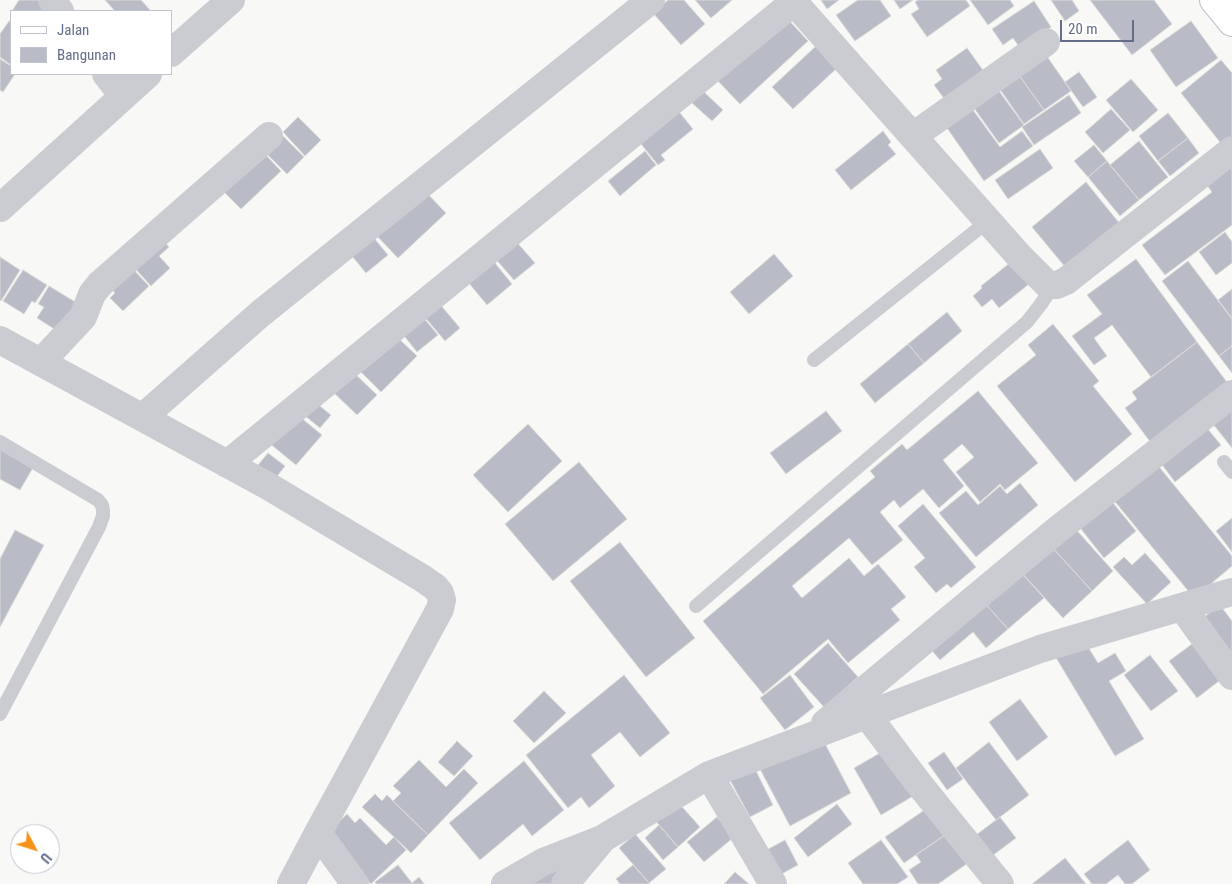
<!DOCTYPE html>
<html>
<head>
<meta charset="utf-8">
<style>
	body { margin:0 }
	#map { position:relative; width:1232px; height:884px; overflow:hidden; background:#f8f9f6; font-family:"Roboto Condensed",sans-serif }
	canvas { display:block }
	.legend { position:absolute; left:10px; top:10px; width:162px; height:65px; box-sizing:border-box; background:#fff; border:1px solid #c1c5d0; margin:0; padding:6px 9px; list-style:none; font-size:15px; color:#646d8a }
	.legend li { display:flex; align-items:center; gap:10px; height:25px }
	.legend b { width:25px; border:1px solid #c1c5d0 }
	.north { position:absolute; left:10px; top:824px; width:50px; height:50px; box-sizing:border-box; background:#fff; border:1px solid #c1c5d0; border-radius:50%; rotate:130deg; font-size:14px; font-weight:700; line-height:20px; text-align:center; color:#646d8a }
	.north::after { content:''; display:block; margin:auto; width:18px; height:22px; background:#f69318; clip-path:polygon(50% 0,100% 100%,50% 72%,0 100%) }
	.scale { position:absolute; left:1060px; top:20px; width:74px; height:22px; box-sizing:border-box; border:2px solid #646d8a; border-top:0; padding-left:6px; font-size:15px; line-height:18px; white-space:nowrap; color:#646d8a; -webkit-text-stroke:4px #fff; paint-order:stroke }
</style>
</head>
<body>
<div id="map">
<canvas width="1232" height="884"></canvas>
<ul class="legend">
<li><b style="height:6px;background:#fff"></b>Jalan</li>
<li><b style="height:14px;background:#b9bcc6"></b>Bangunan</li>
</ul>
<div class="north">U</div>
<div class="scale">20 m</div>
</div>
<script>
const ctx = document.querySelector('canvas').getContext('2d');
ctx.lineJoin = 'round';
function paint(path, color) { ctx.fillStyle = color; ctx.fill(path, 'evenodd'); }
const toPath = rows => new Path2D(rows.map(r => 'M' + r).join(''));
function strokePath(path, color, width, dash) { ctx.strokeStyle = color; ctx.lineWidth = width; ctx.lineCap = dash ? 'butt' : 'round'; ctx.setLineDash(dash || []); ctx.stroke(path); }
const building = toPath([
	[19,0,38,0,55,11,12,11,19,0],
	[105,0,141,0,150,10,148,11,115,11,105,0],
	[668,0,684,0,705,24,681,45,653,13,668,0],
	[695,0,732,0,711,18,695,0],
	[821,0,839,0,827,9,821,0],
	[858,0,880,0,891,16,855,41,836,15,858,0],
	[894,0,913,0,900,9,894,0],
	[918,0,966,0,970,6,927,37,911,14,919,9,915,2,918,0],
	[970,0,1010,0,1014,6,988,25,970,0],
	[1051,0,1072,0,1079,11,1065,21,1051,0],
	[1090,0,1154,0,1172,24,1132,55,1090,0],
	[1034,1,1051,27,1020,48,1013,38,1003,45,992,29,1034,1],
	[784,15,808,41,740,104,715,78,784,15],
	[9,21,11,23,11,65,0,57,0,34,9,21],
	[1191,21,1218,58,1176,87,1150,50,1191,21],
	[816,46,837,68,793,109,772,87,816,46],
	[967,48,985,73,946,101,934,85,942,79,936,70,967,48],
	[1044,52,1071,91,1044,110,1016,71,1044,52],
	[0,59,11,66,11,74,15,74,3,92,0,90,0,59],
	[1221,60,1232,73,1232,147,1227,151,1181,93,1221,60],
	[1016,71,1044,110,1024,124,997,85,1016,71],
	[1079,72,1097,97,1083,107,1065,82,1079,72],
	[1131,79,1158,110,1133,132,1106,100,1131,79],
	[993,83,1024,125,999,143,969,101,993,83],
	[703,91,723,110,712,121,692,103,703,91],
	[1069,95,1081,113,1034,145,1022,127,1069,95],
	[675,107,693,129,661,155,665,160,658,165,633,134,675,107],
	[1111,109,1130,130,1103,153,1085,132,1111,109],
	[973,110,1000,147,1022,131,1033,146,984,181,947,128,973,110],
	[1168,113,1188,138,1158,161,1139,136,1168,113],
	[298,117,321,140,305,156,283,132,298,117],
	[883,131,891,142,888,145,896,154,851,190,835,170,883,131],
	[279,132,304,157,287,174,262,149,279,132],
	[1188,138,1199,153,1170,176,1158,161,1188,138],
	[1139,141,1168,177,1139,200,1110,165,1139,141],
	[1094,145,1107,161,1088,177,1074,161,1094,145],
	[1040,149,1053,168,1008,199,995,180,1040,149],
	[262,151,281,171,241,209,222,190,262,151],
	[645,151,656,165,620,196,608,181,645,151],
	[1232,159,1232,225,1165,275,1142,245,1212,192,1203,180,1232,159],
	[1107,161,1139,200,1120,216,1088,177,1107,161],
	[1086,182,1120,224,1066,268,1032,227,1086,182],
	[422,188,446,213,398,258,374,233,422,188],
	[369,232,388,255,366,273,347,250,369,232],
	[1225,232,1232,242,1232,263,1216,275,1199,252,1225,232],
	[160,237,169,247,159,256,170,268,151,286,131,264,160,237],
	[514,239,535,263,514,280,493,256,514,239],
	[774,254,793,276,749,314,730,292,774,254],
	[0,257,20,270,1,301,0,300,0,257],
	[490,257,512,284,487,305,468,282,490,257],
	[1136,259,1197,342,1151,377,1112,325,1094,338,1107,356,1094,365,1072,336,1102,314,1087,295,1136,259],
	[1188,261,1232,319,1232,346,1219,356,1162,281,1188,261],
	[1011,262,1029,284,999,308,992,299,982,307,973,296,982,288,981,286,1011,262],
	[129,265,149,286,123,311,110,298,115,293,108,285,129,265],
	[23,270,47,285,35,303,32,301,24,314,3,301,23,270],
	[49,286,77,303,59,332,37,318,44,307,38,304,49,286],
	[1232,289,1232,318,1218,300,1232,289],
	[433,296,460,328,445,341,418,309,433,296],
	[417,310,438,335,417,352,397,327,417,310],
	[947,312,962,331,924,363,908,344,947,312],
	[1053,324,1099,381,1093,386,1132,434,1075,482,997,386,1036,355,1028,345,1053,324],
	[397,337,417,356,381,392,357,368,397,337],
	[1197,342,1229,385,1151,443,1125,408,1137,399,1132,392,1197,342],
	[908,344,924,363,875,403,860,384,908,344],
	[1232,346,1232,373,1219,356,1232,346],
	[350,369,377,395,357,415,330,389,350,369],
	[978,391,1038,463,1005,490,1000,484,980,502,956,472,974,457,962,444,943,460,964,486,939,508,923,489,900,508,894,500,880,512,903,540,872,565,849,538,792,586,802,598,849,558,864,576,878,564,906,597,891,609,900,620,848,663,828,639,763,694,703,621,875,477,870,471,902,444,907,450,978,391],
	[310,398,331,415,320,428,299,411,310,398],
	[1232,400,1232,448,1209,419,1232,400],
	[826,411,842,431,786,474,770,453,826,411],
	[294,412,322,435,296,465,269,443,294,412],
	[1202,422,1221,445,1175,482,1157,458,1202,422],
	[528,424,562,461,508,512,473,475,528,424],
	[0,447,34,466,20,490,0,479,0,447],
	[268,453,285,466,271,484,254,470,268,453],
	[579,462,627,519,553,581,505,524,579,462],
	[1156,463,1232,556,1232,566,1194,598,1112,498,1156,463],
	[1020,483,1038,505,976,557,939,513,966,491,978,505,1000,486,1007,494,1020,483],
	[1109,498,1136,531,1104,558,1077,524,1109,498],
	[923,504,976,567,951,588,947,584,936,593,914,567,925,558,898,526,923,504],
	[1232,518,1232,552,1216,531,1232,518],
	[1073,526,1113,571,1092,591,1051,546,1073,526],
	[15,530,44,545,0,627,0,559,15,530],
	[620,542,695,638,646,677,570,581,620,542],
	[1051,546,1092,591,1063,618,1022,573,1051,546],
	[1145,553,1171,582,1147,604,1113,567,1124,557,1132,565,1145,553],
	[1018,569,1044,598,1008,629,982,600,1018,569],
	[982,600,1008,629,986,648,973,632,940,660,928,646,982,600],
	[1220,605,1232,621,1232,662,1196,623,1220,605],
	[1083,639,1098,663,1115,653,1126,671,1109,681,1144,739,1115,756,1055,656,1083,639],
	[828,643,858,677,824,707,794,674,828,643],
	[1192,644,1219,681,1197,698,1169,661,1192,644],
	[1150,655,1178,691,1151,711,1124,675,1150,655],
	[624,675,670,733,640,757,620,732,591,755,615,786,589,808,581,797,568,808,526,755,624,675],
	[790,675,814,707,785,730,760,698,790,675],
	[544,691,566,713,534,743,513,721,544,691],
	[1020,699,1048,737,1017,761,989,722,1020,699],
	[821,736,851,793,790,826,760,769,821,736],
	[457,741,473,756,454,776,438,762,457,741],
	[989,742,1029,795,996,820,956,768,989,742],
	[887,749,920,792,881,815,854,768,887,749],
	[944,752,963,779,947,790,928,763,944,752],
	[419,760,446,787,464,769,478,783,428,835,393,801,401,793,393,786,419,760],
	[524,761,564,810,532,836,523,824,480,860,449,823,524,761],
	[754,767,773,805,750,817,730,780,754,767],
	[375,794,382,801,387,795,428,835,411,853,362,807,375,794],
	[676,800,700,827,678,847,654,819,676,800],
	[837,804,852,824,808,857,794,838,837,804],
	[929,807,948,833,904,863,885,837,929,807],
	[347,814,355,823,360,818,386,845,394,837,406,850,371,884,333,844,330,830,347,814],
	[717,817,734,837,704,862,687,842,717,817],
	[1000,817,1016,838,988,859,972,838,1000,817],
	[659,825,678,847,663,860,645,838,659,825],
	[948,833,968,863,938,884,918,884,909,870,921,862,916,855,948,833],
	[635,834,666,869,649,883,619,848,635,834],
	[785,840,798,865,774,878,761,853,785,840],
	[881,840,908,877,897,884,863,884,848,863,881,840],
	[1128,840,1150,870,1132,884,1125,884,1118,875,1106,884,1092,884,1084,874,1128,840],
	[575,853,562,884,521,884,575,853],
	[1065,858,1086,884,1032,884,1065,858],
	[398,865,412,883,419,877,424,884,376,884,375,882,398,865],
	[633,865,649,883,650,884,620,884,616,879,633,865],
	[735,872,749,884,724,884,735,872]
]);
paint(building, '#b9bcc6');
strokePath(building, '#dadad8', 1);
const secondary = toPath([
	[1214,0,1232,22]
]);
strokePath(secondary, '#bec1c8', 30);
strokePath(toPath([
	[814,360,988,221],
	[0,442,98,500,102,505,103,510,103,516,99,527,0,714],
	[1224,462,1232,472],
	[696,606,1027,322,1041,304,1053,286]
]), '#caccd1', 14);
strokePath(toPath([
	[52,0,60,11],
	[792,0,1020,257,1048,285,1057,285,1066,281,1232,150],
	[171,53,231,0],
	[106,74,123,96],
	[913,136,1046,42],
	[0,208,148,74],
	[0,340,268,486,422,578,435,587,440,593,442,600,440,609,318,833,291,884],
	[41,362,83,317,92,294,100,284,269,136],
	[143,417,260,314,651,0],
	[227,464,794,2],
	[1182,607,1232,676],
	[867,715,919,784,1000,884],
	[825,723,1057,530,1232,394],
	[709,775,773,884],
	[318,833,355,884],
	[505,884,543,862,602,839,709,775,1040,649,1232,592],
	[565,884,601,841]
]), '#caccd1', 28);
strokePath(secondary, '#fff', 28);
</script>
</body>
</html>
